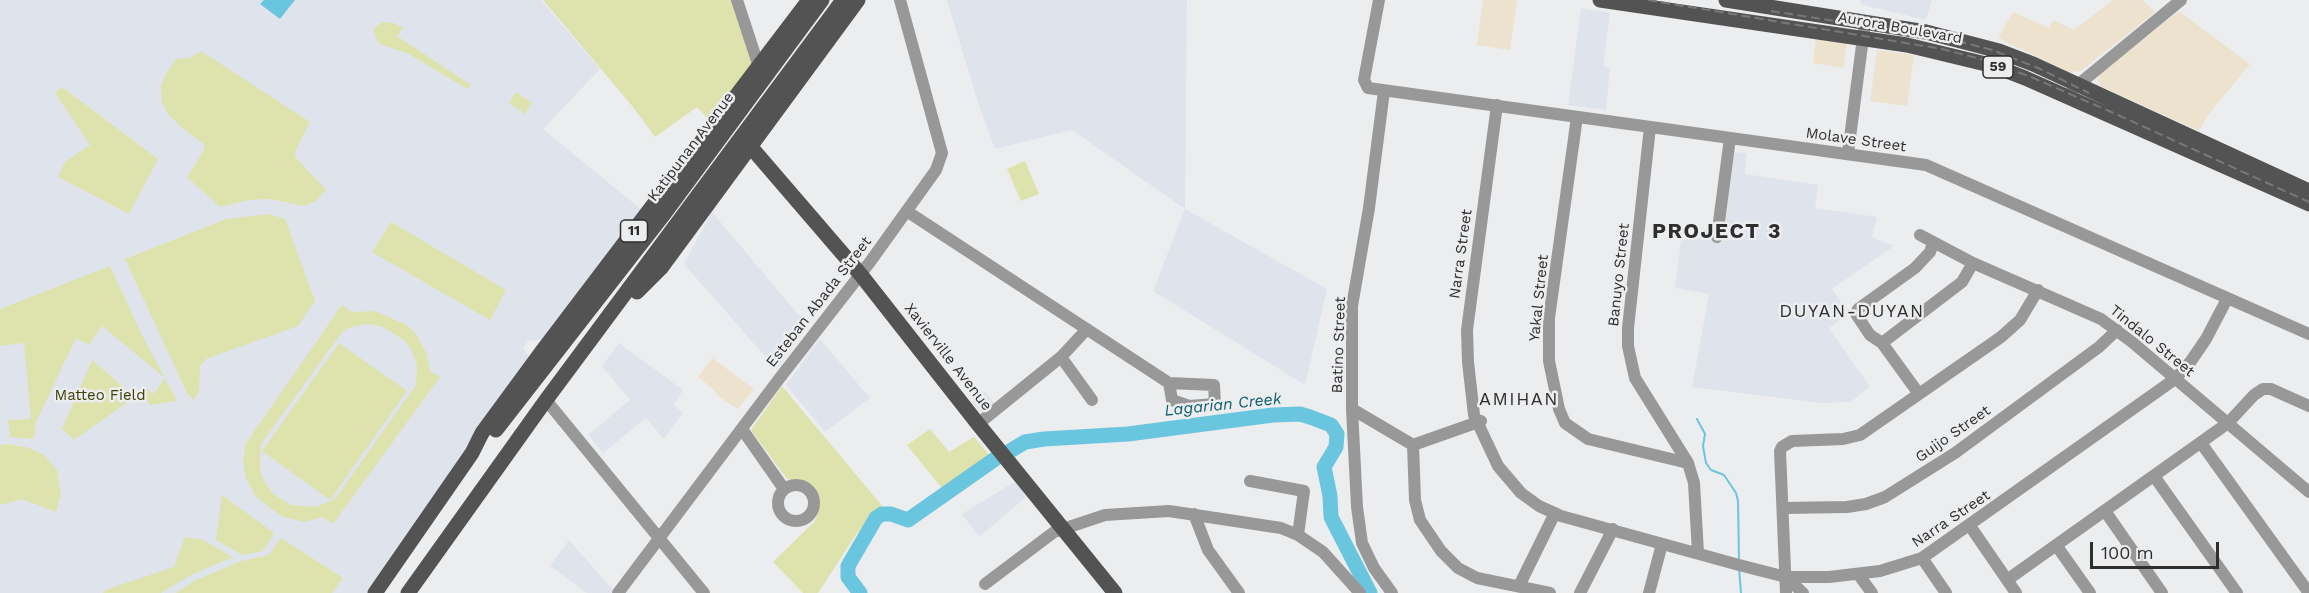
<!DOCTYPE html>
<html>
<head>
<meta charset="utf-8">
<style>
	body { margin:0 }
	#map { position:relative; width:2309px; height:593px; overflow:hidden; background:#ecedee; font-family:"Work Sans",sans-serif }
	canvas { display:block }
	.scale { position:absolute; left:2090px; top:542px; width:129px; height:27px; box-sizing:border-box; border:3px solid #2e2e2f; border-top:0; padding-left:8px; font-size:18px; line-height:21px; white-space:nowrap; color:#2e2e2f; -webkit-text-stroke:4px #ecedee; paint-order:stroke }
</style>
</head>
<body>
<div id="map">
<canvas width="2309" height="593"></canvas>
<div class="scale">100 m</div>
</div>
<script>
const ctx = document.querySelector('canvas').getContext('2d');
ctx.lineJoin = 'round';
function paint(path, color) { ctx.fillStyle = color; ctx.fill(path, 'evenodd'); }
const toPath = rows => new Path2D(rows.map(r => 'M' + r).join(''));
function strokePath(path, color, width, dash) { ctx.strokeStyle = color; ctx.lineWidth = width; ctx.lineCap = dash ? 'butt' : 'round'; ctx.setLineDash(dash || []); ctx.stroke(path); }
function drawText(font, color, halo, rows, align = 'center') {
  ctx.font = font + ' "Work Sans",sans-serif'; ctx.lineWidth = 5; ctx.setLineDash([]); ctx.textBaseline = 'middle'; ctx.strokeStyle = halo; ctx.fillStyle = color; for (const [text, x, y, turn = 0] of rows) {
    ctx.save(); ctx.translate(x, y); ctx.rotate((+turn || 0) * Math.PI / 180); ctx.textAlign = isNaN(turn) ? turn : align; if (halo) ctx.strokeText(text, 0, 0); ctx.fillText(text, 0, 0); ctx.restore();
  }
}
paint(toPath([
	[1483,0,1517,0,1510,50,1477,45],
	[2113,0,2142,0,2155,12,2081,71,2068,72,1998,38,2013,12,2049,28,2053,20,2074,30],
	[2179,11,2250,64,2208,115,2199,131,2102,87,2098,81,2100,74],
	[1816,38,1847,43,1843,68,1813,63],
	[1877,50,1914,55,1907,106,1870,101],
	[712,358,754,389,738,409,721,398,712,388,698,377]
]), '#ede2cd');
paint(toPath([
	[0,0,541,0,600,69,543,129,643,211,544,339,528,341,523,348,529,357,370,593,0,593],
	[947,0,1187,0,1185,209,1327,289,1305,385,1153,291,1185,209,1072,130,995,149,979,106],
	[1861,0,1932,0,1926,20,1860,4],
	[1581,8,1610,13,1603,66,1610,68,1606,110,1568,105],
	[1734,152,1747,153,1745,174,1818,185,1815,208,1877,217,1872,237,1894,246,1832,289,1849,313,1829,328,1870,387,1850,402,1822,403,1692,387,1709,294,1675,288,1682,232,1723,237],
	[712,212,807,325,777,370,684,264],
	[820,339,870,398,825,432,786,385],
	[619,343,683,390,674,405,683,413,664,439,646,418,603,453,588,435,630,400,602,366],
	[985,391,994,403,981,413,972,402],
	[1016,481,1026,497,979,537,962,514],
	[569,540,613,590,611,593,587,593,550,566]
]), '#dfe4ec');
paint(toPath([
	[543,0,735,0,754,64,709,120,697,107,655,137,633,107],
	[383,22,394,23,403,28,397,36,471,85,467,89,407,53,382,45,377,41,374,31,375,27],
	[201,51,310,122,295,152,296,158,326,190,314,202,304,206,269,199,249,200,220,207,187,177,203,152,205,145,179,125,168,114,162,103,161,87,164,77,176,59,191,58],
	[62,87,158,159,129,214,58,177,65,162,90,145,55,93],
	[516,92,532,103,525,114,509,103],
	[1025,161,1039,194,1021,201,1007,169],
	[269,214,285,219,315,301,298,326,206,359,200,366,199,391,194,400,188,395,125,259,226,219],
	[391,222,506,290,490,320,372,252],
	[110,266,141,333,177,401,150,405,143,393,147,389,153,394,165,378,102,326,89,345,76,338,36,422,34,439,10,437,8,420,31,419,24,343,0,346,0,309],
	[342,305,352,312,375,311,407,325,416,334,427,354,430,371,440,377,333,524,323,517,304,522,281,516,256,497,246,478,243,461,246,443],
	[369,324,383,327,405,341,412,351,417,365,416,385,335,499,316,507,291,505,273,494,263,479,260,468,261,444,340,335,346,329,355,326],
	[339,343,407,391,330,500,262,451],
	[92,360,135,397,74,440,62,429],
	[782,386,883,507,857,533,818,593,803,593,773,562,815,521,819,508,817,496,810,486,801,481,787,479,751,430],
	[930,429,949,452,974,437,992,458,945,492,907,445],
	[8,444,26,447,43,454,57,470,61,494,56,512,22,499,0,505,0,445],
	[222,495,274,533,263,551,242,555,216,540],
	[185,537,203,540,233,557,189,576,161,593,103,593,105,590,174,567],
	[281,538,343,578,332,593,176,593,194,581,241,561,269,555]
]), '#dee3ad');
paint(toPath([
	[264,0,295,0,280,19,260,4]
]), '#6ac6df');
strokePath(toPath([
	[1697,419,1705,434,1703,446,1706,463,1711,470,1724,475,1736,493,1738,501,1739,561],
	[1739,568,1741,593]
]), '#6ac6df', 2);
strokePath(toPath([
	[1010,451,1025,442,1044,439,1128,434,1273,415,1300,414,1310,417,1331,425,1337,434,1336,447,1324,467,1330,496,1331,517,1370,593],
	[860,593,848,577,848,566,876,518,882,514,891,514,908,520,995,459]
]), '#6ac6df', 15);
strokePath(toPath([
	[737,0,759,67],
	[1379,0,1364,80,1368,88,1926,165,2309,334],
	[2073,89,2181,0],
	[1384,91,1369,208,1352,306,1352,409,1357,507,1362,543,1374,568,1392,593],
	[1497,105,1467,330,1468,362,1474,415,1498,466,1521,493,1539,506,1561,516,1739,565,1786,577,1829,577,1880,571,1922,558,2175,379,2191,361,2206,339,2227,299],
	[1577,117,1549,318,1549,361,1559,409,1565,423,1588,439,1688,463],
	[1650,127,1628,328,1628,346,1635,378,1688,463,1694,483,1698,553],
	[1848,153,1864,30],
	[908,212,1169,383,1172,400,1189,406,1215,404,1214,385,1169,383],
	[1920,235,1973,263,2101,319,2132,342,2309,492],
	[1717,237,1730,138],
	[1882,343,1962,282,1973,263],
	[1061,357,1092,400],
	[1919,394,1882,343,1870,335,1856,314,1858,309,1915,268,1930,252,1933,243],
	[546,400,704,593],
	[1352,409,1413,445],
	[978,424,1061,357,1087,329],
	[742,429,784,489],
	[2201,443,2309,593],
	[1413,445,1415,500,1420,520,1441,551,1458,568,1477,578,1550,593],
	[1413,445,1481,421],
	[2154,476,2237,593],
	[1250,481,1304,491,1298,535],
	'778 503a18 18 0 1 1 36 0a18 18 0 1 1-36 0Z',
	[1784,508,1847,507,1866,504,1885,497,1955,453,2099,347,2117,330],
	[2105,511,2162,593],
	[1194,514,1208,550,1239,593],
	[1970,526,2016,593],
	[2056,545,2090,593],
	[1922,558,1946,593],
	[1858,574,1872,593],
	[1786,577,1803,593],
	[2007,580,2228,423,2254,395,2263,389,2271,389,2309,406],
	[985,584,1054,532,1105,515,1169,511,1281,528,1298,535,1323,552,1360,593],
	[1519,586,1555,513],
	[618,593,779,379,870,262,936,170,942,153,900,0],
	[1580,593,1613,529],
	[1649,593,1662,544],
	[1786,593,1780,451,1782,447,1792,441,1843,439,1860,435,2001,337,2020,320,2038,290]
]), '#999898', 12);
strokePath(toPath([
	[1600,0,1907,45,1994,66,2025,78,2309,204],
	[1726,0,1926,32,1999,51,2033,64,2309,191],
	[750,146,861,275,978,424,1115,593],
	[637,292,661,268,858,0],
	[496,430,661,218,822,0],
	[375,593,472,453,482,433,543,350,809,0],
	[408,593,546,400,843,0]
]), '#545353', 15);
strokePath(toPath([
	[1648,0,1942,49,1988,61,2031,77,2118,115,2309,202],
	[1771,11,1950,39,1992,50,2038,68,2089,93]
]), '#787879', 2, [9, 4.5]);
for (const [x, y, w] of [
	[1998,67,30],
	[634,231,27]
]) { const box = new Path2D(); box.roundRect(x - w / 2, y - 11, w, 22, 4.5); ctx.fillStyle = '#ecedee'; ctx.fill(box); strokePath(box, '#2e2e2f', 1.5); }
drawText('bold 14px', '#2e2e2f', null, [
	["59",1998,67],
	["11",634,231]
]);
drawText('15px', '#2e2e2f', '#ecedee', [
	["Aurora Boulevard",1900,28,10],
	["Molave Street",1856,140,8],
	["Katipunan Avenue",691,147,-53],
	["Narra Street",1461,254,-82],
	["Banuyo Street",1619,275,-84],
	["Yakal Street",1539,298,-84],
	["Esteban Abada Street",819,302,-52],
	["Tindalo Street",2152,341,39],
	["Batino Street",1339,345,-88],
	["Xavierville Avenue",948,357,52],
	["Guijo Street",1953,434,-35],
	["Narra Street",1951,519,-34]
]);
drawText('15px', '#3e4007', '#ecedee', [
	["Matteo Field",100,396]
]);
drawText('italic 16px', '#0b5c6d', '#ecedee', [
	["Lagarian Creek",1223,405,-6]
]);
ctx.letterSpacing = '1.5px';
drawText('18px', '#2e2e2f', '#ecedee', [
	["DUYAN-DUYAN",1852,312],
	["AMIHAN",1519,400]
]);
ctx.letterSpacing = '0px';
ctx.letterSpacing = '1.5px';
drawText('bold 21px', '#2e2e2f', '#ecedee', [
	["PROJECT 3",1717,232]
]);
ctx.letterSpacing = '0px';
</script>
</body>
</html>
